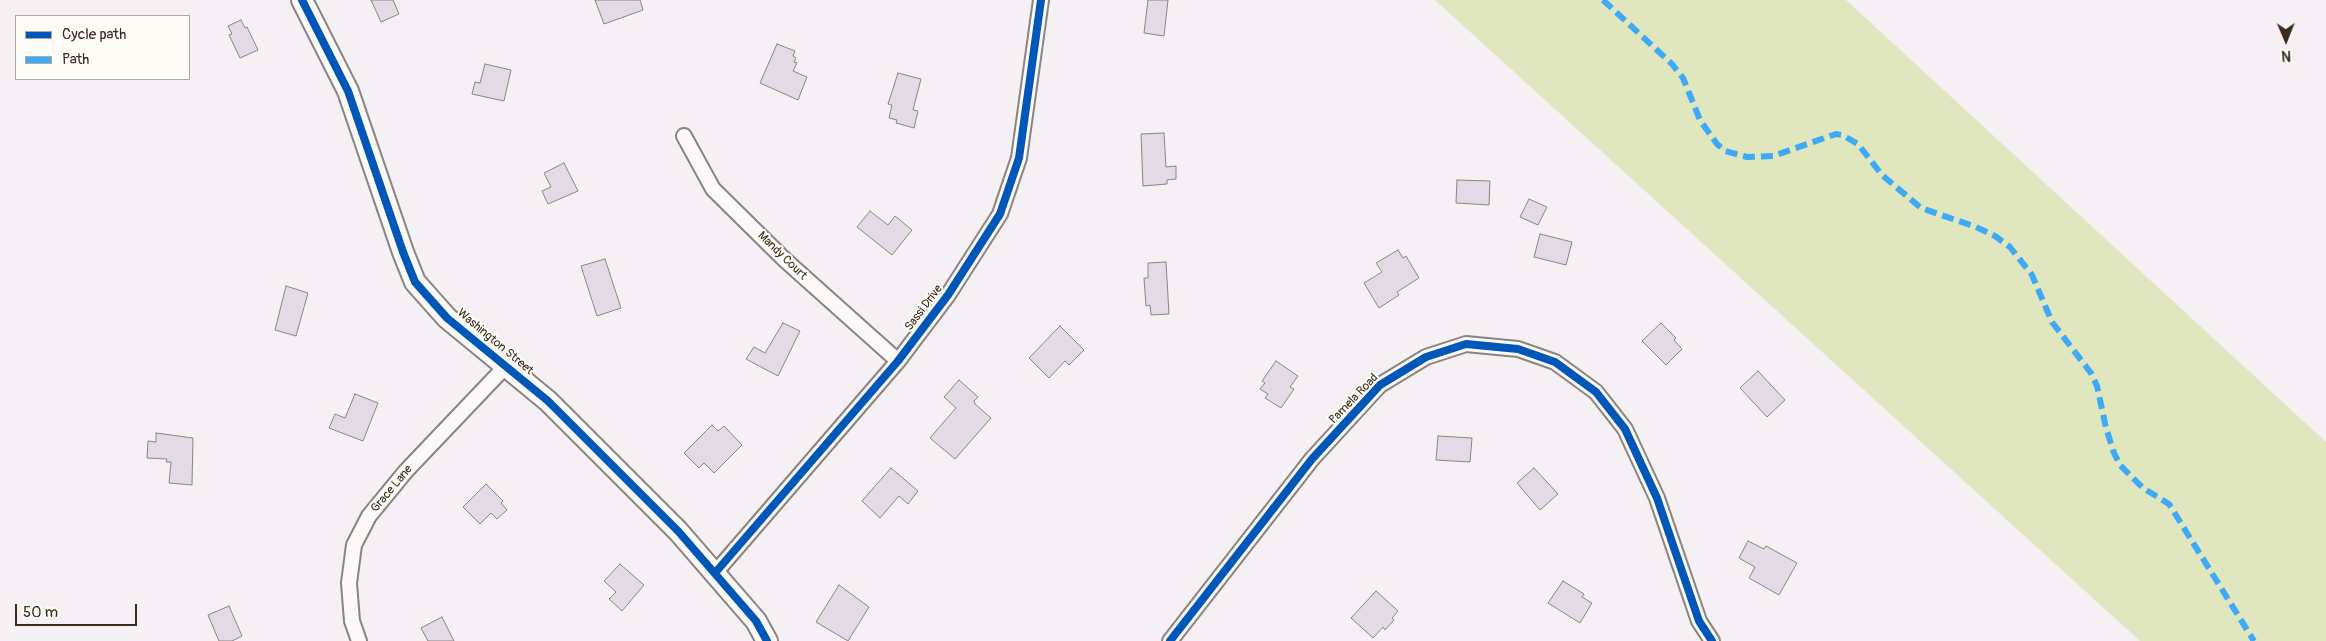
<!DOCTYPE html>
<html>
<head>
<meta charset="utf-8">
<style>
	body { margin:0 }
	#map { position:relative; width:2326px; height:641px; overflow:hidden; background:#f5f0f3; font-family:Pangolin,sans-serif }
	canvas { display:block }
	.legend { position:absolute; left:15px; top:15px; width:175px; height:65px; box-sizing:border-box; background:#fdfcf7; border:1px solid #afa8a0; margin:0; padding:6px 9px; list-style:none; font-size:15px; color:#3b2a1e }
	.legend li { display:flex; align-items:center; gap:10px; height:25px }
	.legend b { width:25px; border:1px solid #afa8a0 }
	.north { position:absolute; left:2261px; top:15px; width:50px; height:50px; -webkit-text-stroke:4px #fdfcf7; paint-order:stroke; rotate:179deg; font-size:14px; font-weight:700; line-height:20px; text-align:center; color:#3b2a1e }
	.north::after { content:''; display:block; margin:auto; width:18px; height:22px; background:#3b2a1e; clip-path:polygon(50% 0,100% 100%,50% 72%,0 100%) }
	.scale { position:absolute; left:15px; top:604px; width:122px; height:22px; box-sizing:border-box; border:2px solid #3b2a1e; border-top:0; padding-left:6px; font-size:15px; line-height:18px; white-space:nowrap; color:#3b2a1e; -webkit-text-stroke:4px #fdfcf7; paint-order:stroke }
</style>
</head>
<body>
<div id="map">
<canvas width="2326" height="641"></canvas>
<ul class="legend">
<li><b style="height:6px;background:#0057b8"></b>Cycle path</li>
<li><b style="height:6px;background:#3fa9f5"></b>Path</li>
</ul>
<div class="north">N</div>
<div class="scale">50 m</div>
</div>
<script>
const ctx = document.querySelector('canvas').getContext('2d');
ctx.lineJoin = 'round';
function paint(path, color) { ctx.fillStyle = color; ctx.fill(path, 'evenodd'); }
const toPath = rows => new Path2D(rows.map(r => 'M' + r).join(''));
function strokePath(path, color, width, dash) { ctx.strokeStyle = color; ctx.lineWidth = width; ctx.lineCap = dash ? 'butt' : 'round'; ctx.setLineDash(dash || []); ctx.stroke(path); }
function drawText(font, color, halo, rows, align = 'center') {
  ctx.font = font + ' Pangolin,sans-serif'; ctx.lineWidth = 4; ctx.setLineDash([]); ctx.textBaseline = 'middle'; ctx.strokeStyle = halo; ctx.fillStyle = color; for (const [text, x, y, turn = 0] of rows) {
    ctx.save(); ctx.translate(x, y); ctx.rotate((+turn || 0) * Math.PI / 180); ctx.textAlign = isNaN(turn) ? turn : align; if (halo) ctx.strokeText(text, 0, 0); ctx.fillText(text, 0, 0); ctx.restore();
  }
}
paint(toPath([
	[1435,0,1846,0,2326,442,2326,641,2140,641]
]), '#e0e7bf');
const building = toPath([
	[371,0,393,0,399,14,381,22,371,0],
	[595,0,640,0,643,10,604,24,595,0],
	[1148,0,1168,0,1164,36,1144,33,1148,0],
	[241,20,245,28,247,27,258,50,240,58,229,35,232,34,228,26,241,20],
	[777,44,795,51,793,56,796,58,794,62,797,63,793,71,807,77,798,100,760,83,777,44],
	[485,64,511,70,504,101,472,94,475,82,480,83,485,64],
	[898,73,921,79,913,110,918,111,914,128,896,123,897,120,889,118,892,105,888,104,898,73],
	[1164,133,1166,167,1176,166,1176,179,1167,180,1167,184,1143,186,1141,134,1164,133],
	[564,163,578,191,548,204,542,191,551,187,544,173,564,163],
	[1457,180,1490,181,1489,205,1456,203,1457,180],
	[1529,199,1547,207,1538,225,1520,217,1529,199],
	[870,211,888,225,895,216,912,230,892,255,857,227,870,211],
	[1540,234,1572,242,1566,265,1534,257,1540,234],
	[1398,250,1403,258,1406,256,1419,278,1397,292,1399,295,1379,308,1364,283,1382,272,1376,263,1398,250],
	[605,259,621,308,597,316,581,266,605,259],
	[1166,262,1169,314,1151,315,1150,305,1146,306,1144,278,1148,278,1148,263,1166,262],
	[286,286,308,293,296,336,275,330,286,286],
	[783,323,800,331,778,376,746,359,754,347,765,353,783,323],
	[1661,323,1676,338,1674,340,1682,349,1666,365,1642,341,1661,323],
	[1060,326,1084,350,1069,365,1065,361,1049,378,1029,358,1060,326],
	[1276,361,1298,376,1290,387,1294,389,1281,408,1265,398,1268,394,1260,389,1265,383,1262,381,1276,361],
	[1758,371,1785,400,1767,417,1740,388,1758,371],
	[959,380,978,397,974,401,975,404,991,418,955,459,930,438,956,408,944,397,959,380],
	[355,394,378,403,363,441,329,428,335,414,345,418,355,394],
	[712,425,718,431,724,426,742,445,714,473,704,463,699,468,684,453,712,425],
	[156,433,193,438,192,485,169,483,171,462,166,462,167,459,147,458,148,441,156,442,156,433],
	[1438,436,1472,438,1470,462,1436,460,1438,436],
	[891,468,918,491,908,504,899,496,880,518,862,501,891,468],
	[1534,468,1558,494,1540,510,1517,483,1534,468],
	[486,484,503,501,501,503,507,510,497,519,491,513,480,524,463,507,486,484],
	[1748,541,1764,549,1766,546,1797,563,1779,595,1749,578,1755,567,1739,558,1748,541],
	[620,564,644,585,622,611,609,599,616,592,604,581,620,564],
	[1563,581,1584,594,1582,597,1592,603,1580,623,1548,603,1563,581],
	[839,585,869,607,848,641,816,622,839,585],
	[1376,591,1398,611,1392,618,1394,620,1385,630,1383,627,1373,638,1351,618,1376,591],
	[229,606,242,636,232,641,219,641,208,615,229,606],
	[442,617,454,641,428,641,421,628,442,617]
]);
paint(building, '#e2dae4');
strokePath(building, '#8a8483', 1);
const street = toPath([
	[684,136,713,189,785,260,898,361],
	[715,573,898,361,948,295,1000,214,1019,158,1041,0],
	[359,641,352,621,349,583,354,545,369,516,406,471,505,367],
	[1170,641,1312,459,1380,385,1426,357,1466,344,1518,349,1555,362,1596,392,1625,429,1657,498,1699,621,1712,641]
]);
const secondary = toPath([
	[302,0,348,91,403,252,415,282,447,318,548,401,678,531,756,621,767,641]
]);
strokePath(street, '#8a8483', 18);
strokePath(secondary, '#8a8483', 24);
strokePath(street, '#faf9f8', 14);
strokePath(secondary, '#faf9f8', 20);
strokePath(toPath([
	[1603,0,1672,64,1683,78,1700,120,1717,144,1725,151,1747,157,1773,156,1836,134,1842,135,1858,144,1882,175,1921,208,1976,227,1995,236,2010,247,2032,275,2052,322,2091,373,2097,386,2106,428,2114,453,2120,465,2143,488,2169,504,2254,641]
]), '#3fa9f5', 6, [12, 6]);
strokePath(toPath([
	[302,0,348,91,403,252,415,282,447,318,548,401,678,531,756,621,767,641],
	[715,573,898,361,948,295,1000,214,1019,158,1041,0],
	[1170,641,1312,459,1380,385,1426,357,1466,344,1518,349,1555,362,1596,392,1625,429,1657,498,1699,621,1712,641]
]), '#0057b8', 8);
drawText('12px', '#3b2a1e', '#fdfcf7', [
	["Mandy Court",782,256,44],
	["Sassi Drive",924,308,-53],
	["Washington Street",495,342,40],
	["Pamela Road",1354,399,-46],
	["Grace Lane",392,489,-50]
]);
</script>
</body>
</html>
